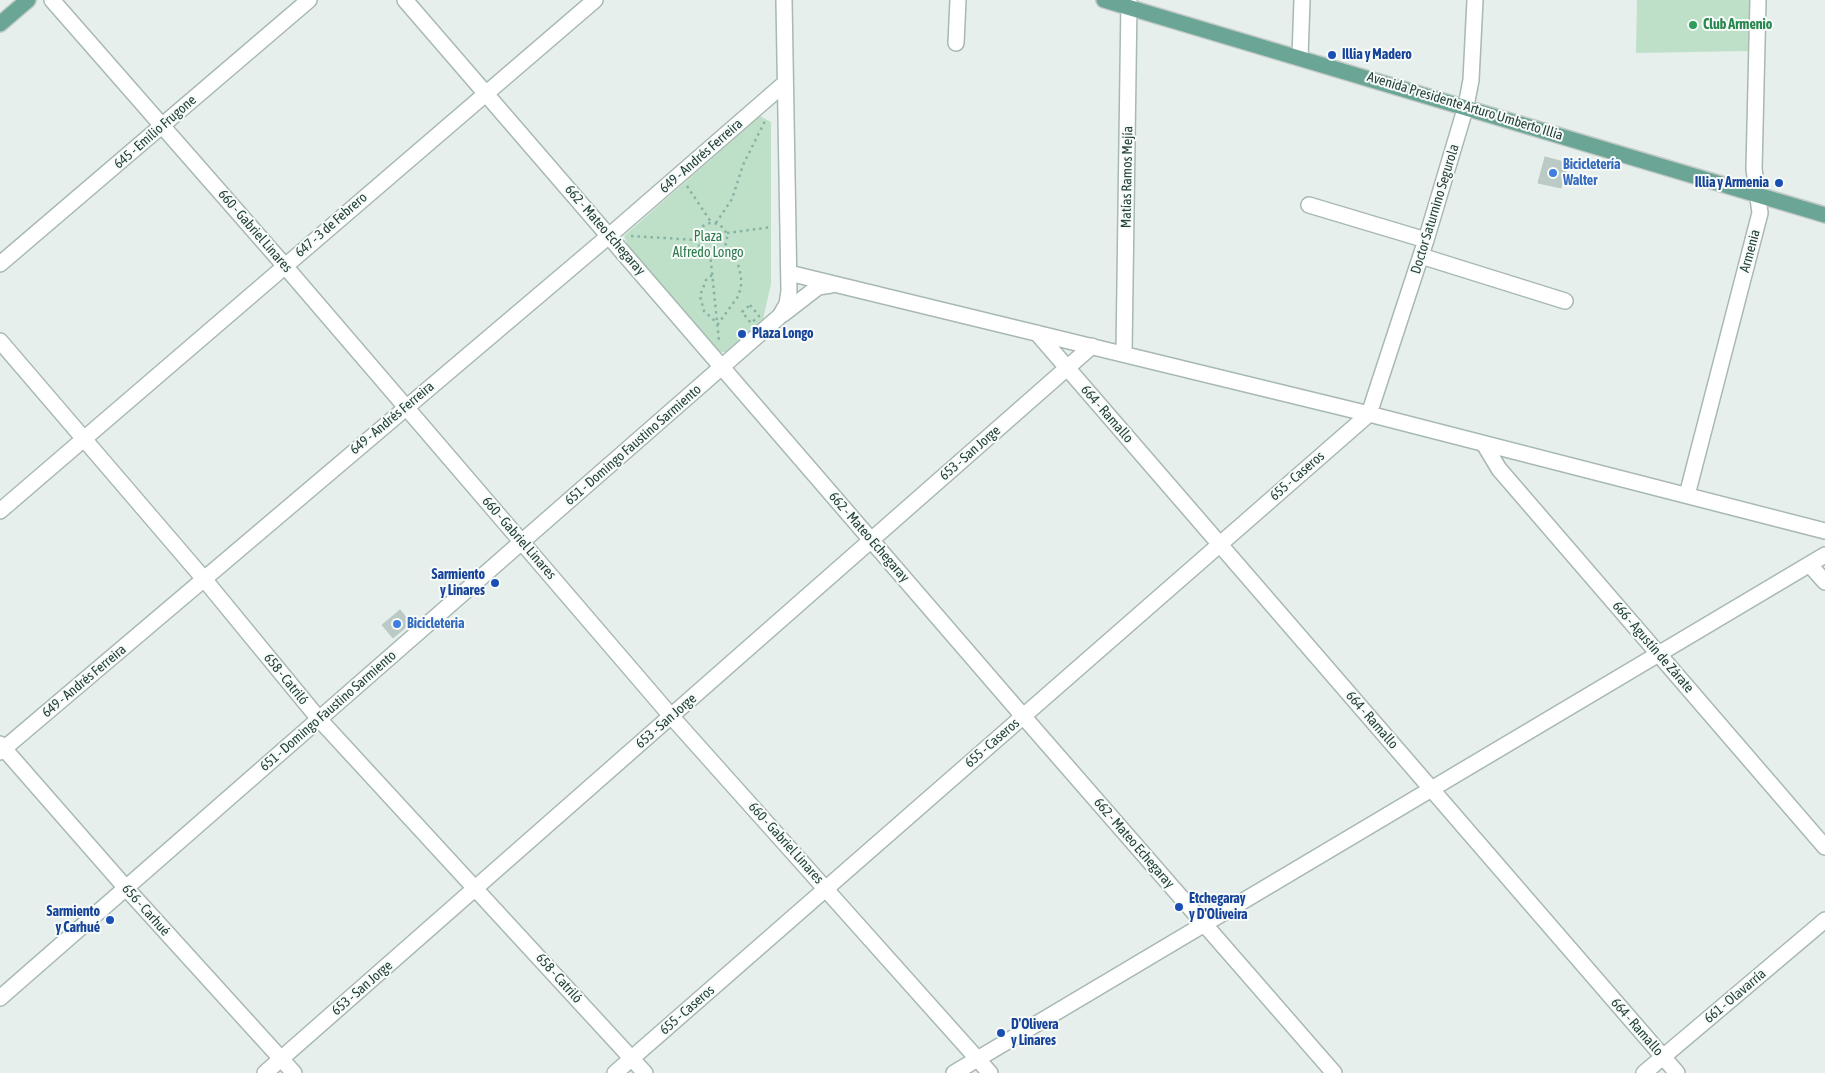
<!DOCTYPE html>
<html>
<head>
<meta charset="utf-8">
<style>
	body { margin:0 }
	canvas { display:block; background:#e6efeb }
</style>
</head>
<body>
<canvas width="1825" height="1073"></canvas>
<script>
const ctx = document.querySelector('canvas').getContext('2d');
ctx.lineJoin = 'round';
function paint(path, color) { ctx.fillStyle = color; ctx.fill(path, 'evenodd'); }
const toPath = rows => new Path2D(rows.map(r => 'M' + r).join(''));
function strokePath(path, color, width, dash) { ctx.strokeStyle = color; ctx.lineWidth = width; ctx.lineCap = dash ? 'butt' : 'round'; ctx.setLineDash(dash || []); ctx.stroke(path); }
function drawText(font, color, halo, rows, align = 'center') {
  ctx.font = font + ' "Asap Condensed",sans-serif'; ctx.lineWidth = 4; ctx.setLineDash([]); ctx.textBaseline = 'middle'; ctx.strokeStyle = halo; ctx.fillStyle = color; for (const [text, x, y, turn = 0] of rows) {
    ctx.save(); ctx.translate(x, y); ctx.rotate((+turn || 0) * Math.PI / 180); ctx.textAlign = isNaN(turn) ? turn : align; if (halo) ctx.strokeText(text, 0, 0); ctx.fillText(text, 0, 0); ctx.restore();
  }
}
paint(toPath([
	[1637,0,1750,0,1748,51,1636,53],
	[760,116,771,122,771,284,763,319,727,352,718,352,628,246,624,236]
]), '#bfe0c8');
const building = toPath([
	[1545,157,1568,163,1561,188,1538,183,1545,157],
	[400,610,411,623,393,638,382,625,400,610]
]);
paint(building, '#bbcac4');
strokePath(building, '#b8c9c2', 1);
const minor = toPath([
	[52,0,284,265,671,716,990,1073],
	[405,0,1023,716,1334,1073],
	[956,43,958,0],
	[1300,57,1302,0],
	[1309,205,1426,240],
	[1421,256,1565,301],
	[0,264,309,0],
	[789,273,1369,414,1825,531],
	[783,314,818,287,831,285],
	[1037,333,1677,1073],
	[0,341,204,579,319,719,645,1073],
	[1124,353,1129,0],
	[1484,444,1499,469,1825,847],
	[1687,495,1760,213,1754,169,1758,0],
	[0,511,595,0],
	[1810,565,1825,582],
	[0,744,126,888,294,1073],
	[0,752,610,235,785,83],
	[0,998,780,316,787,304,789,291,784,0],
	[265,1073,1092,346],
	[615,1073,1369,414,1426,240,1466,106,1471,80,1475,0],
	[954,1073,1825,555],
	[1644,1073,1825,920]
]);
const major = toPath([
	[1104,0,1825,215],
	[0,24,28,0]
]);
strokePath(minor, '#a8b8b2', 18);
strokePath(major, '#c2cac8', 18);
strokePath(toPath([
	[687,186,711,222],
	'697 238a15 15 0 1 1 30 0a15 15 0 1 1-30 0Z',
	[716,223,732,199,743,165,765,121],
	[727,233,772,227],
	[631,236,697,240],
	[710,253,719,341],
	[712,275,706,280,700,296,704,311,718,324,737,298,741,288,741,277,738,264,726,244],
	[750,305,759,316,751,323,742,312,750,305]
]), '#86b3a5', 2.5, [2.5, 4]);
strokePath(minor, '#fff', 15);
strokePath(major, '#6aa596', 15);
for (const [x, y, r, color] of [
	[1693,25,5,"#2e9e5b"],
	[1332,55,5,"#1a4fb4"],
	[1553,173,5,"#3f7fe0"],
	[1779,183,5,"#1a4fb4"],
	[742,334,5,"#1a4fb4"],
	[495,583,5,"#1a4fb4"],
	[397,624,5,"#3f7fe0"],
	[1179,907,5,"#1a4fb4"],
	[110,920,5,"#1a4fb4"],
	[1001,1033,5,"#1a4fb4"]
]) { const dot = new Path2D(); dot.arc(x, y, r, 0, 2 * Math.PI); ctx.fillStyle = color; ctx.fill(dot); strokePath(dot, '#f7fbf9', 2); }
drawText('bold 14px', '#27864d', '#f7fbf9', [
	["Club Armenio",1703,25]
], 'left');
drawText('bold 14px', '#164399', '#f7fbf9', [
	["Illia y Madero",1342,55],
	["Illia y Armenia",1769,183,"right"],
	["Plaza Longo",752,334],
	["Sarmiento",485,575,"right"],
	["y Linares",485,591,"right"],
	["Etchegaray",1189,899],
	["y D'Oliveira",1189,915],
	["Sarmiento",100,912,"right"],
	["y Carhué",100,928,"right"],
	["D'Olivera",1011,1025],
	["y Linares",1011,1041]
], 'left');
drawText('14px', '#24423a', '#f7fbf9', [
	["Avenida Presidente Arturo Umberto Illia",1465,106,17],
	["645 - Emilio Frugone",155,132,-41],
	["649 - Andrés Ferreira",701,156,-41],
	["Matías Ramos Mejía",1127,177,-89],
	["Doctor Saturnino Segurola",1435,209,-73],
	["647 - 3 de Febrero",331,225,-41],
	["662 - Mateo Echegaray",605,230,49],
	["660 - Gabriel Linares",255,231,49],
	["Armenia",1750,251,-75],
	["664 - Ramallo",1107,414,49],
	["649 - Andrés Ferreira",392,418,-40],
	["651 - Domingo Faustino Sarmiento",633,445,-41],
	["653 - San Jorge",970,453,-41],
	["655 - Caseros",1297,476,-41],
	["662 - Mateo Echegaray",869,537,49],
	["660 - Gabriel Linares",519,538,49],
	["666 - Agustín de Zárate",1653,647,49],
	["658 - Catriló",286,679,51],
	["649 - Andrés Ferreira",84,681,-40],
	["651 - Domingo Faustino Sarmiento",328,711,-41],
	["664 - Ramallo",1372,720,49],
	["653 - San Jorge",666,721,-41],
	["655 - Caseros",992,743,-41],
	["660 - Gabriel Linares",786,843,48],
	["662 - Mateo Echegaray",1134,843,49],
	["656 - Carhué",146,910,48],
	["658 - Catriló",559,978,48],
	["653 - San Jorge",362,988,-41],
	["661 - Olavarría",1735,996,-40],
	["655 - Caseros",687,1010,-41],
	["664 - Ramallo",1637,1027,49]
]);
drawText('bold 14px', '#366cbe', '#f7fbf9', [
	["Bicicletería",1563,165],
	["Walter",1563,181],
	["Bicicleteria",407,624]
], 'left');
drawText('14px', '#2d7a4b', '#f7fbf9', [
	["Plaza",708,237],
	["Alfredo Longo",708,253]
]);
</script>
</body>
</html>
